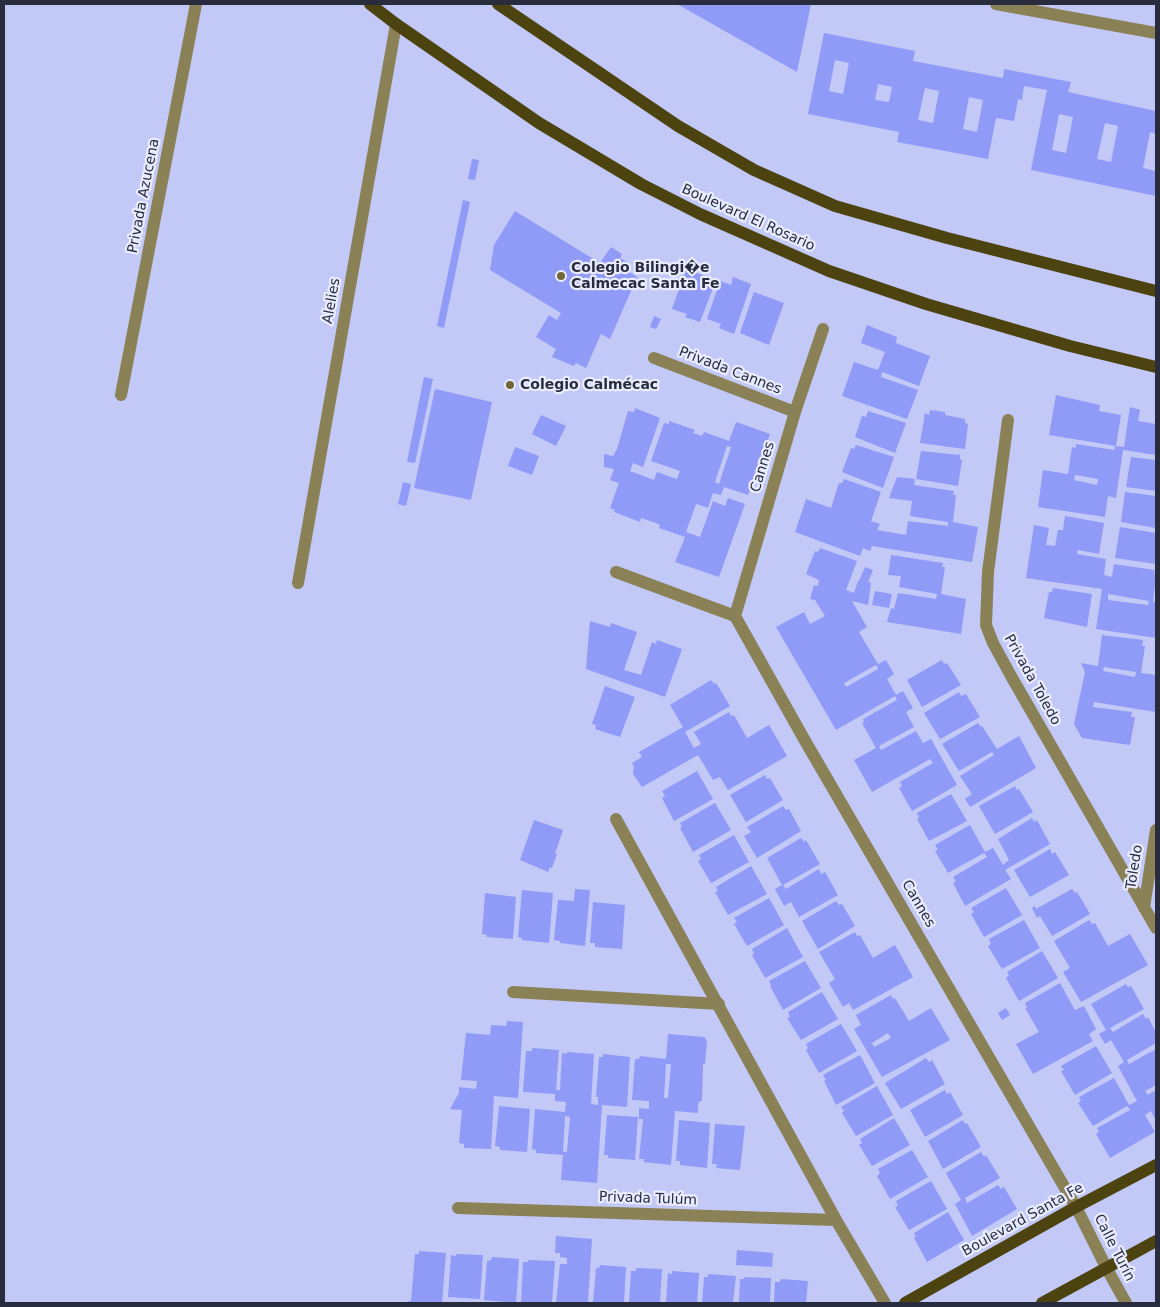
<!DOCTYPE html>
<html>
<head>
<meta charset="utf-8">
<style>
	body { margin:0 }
	#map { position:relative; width:1160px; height:1307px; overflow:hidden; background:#c2c9f7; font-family:"DejaVu Sans",sans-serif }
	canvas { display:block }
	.frame { position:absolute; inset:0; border:5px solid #292c3d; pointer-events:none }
</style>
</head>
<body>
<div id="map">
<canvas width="1160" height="1307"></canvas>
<div class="frame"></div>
</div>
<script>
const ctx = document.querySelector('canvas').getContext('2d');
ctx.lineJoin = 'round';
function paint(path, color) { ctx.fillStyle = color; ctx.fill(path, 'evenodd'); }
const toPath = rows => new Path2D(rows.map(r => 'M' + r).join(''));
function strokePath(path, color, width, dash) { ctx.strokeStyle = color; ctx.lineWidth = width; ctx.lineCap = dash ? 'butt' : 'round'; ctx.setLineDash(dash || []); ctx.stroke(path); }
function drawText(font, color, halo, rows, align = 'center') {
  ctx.font = font + ' "DejaVu Sans",sans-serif'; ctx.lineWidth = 4.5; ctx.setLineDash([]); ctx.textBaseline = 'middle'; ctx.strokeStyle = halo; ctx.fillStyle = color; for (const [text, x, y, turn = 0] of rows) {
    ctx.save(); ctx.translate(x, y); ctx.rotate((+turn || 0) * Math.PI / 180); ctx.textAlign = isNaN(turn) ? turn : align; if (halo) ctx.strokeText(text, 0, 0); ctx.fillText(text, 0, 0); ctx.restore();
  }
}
paint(toPath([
	[677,4,811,4,797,72],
	[824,33,915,51,913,61,1003,78,1004,69,1071,82,1068,92,1156,111,1156,134,1150,132,1143,168,1156,171,1156,196,1031,170,1047,90,1024,86,1022,100,1018,99,1014,121,996,118,988,159,897,142,899,132,808,114],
	[835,60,849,63,843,94,829,91],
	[878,84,892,87,889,102,875,100],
	[925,88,939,91,933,123,918,120],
	[969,97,983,100,977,132,963,129],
	[1059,114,1073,117,1066,153,1052,150],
	[1105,123,1118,126,1111,162,1097,159],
	[472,159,479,160,475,180,468,179],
	[463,200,470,202,444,328,437,326],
	[515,211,600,263,611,247,622,254,620,258,627,262,623,268,637,277,610,339,601,334,586,368,576,363,574,366,552,357,556,349,536,337,549,315,557,320,561,313,490,270,494,245],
	[686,269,716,280,700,322,685,317,687,314,672,309],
	[733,277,751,284,734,334,719,328,721,324,707,319,720,281,731,285],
	[754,292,784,303,769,345,740,333],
	[654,316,661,319,656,329,650,327],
	[867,325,897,337,896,343,930,356,919,386,882,372,881,377,918,390,907,419,842,396,854,362,878,370,885,352,861,343],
	[424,377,433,379,415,463,407,462],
	[435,389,492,402,471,500,414,488],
	[1056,395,1100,405,1099,411,1121,415,1116,446,1049,435],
	[1130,407,1140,410,1138,421,1156,424,1156,455,1123,450,1116,498,1108,496,1105,517,1038,507,1043,470,1068,474,1072,447,1076,448,1076,444,1114,450,1115,446,1124,447],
	[1075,475,1098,479,1097,485,1074,480],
	[635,408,660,418,643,467,633,463,630,471,654,480,657,472,677,479,680,471,651,461,664,423,669,424,669,421,695,430,693,433,702,436,704,432,729,441,736,422,770,434,748,495,724,487,721,495,713,493,708,508,696,504,686,532,700,537,713,501,725,506,728,498,745,504,719,577,675,562,685,537,659,528,660,525,656,523,641,518,640,522,614,512,615,510,610,508,619,483,610,480,614,469,604,467,604,454,613,456,617,449,628,411,634,412],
	[727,446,731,447,719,484,715,482],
	[930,410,945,412,945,415,965,419,965,423,968,424,965,449,920,443,925,413,929,415],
	[868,411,906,423,895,453,855,437,862,416,866,417],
	[541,415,566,426,556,446,532,434],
	[856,445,894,457,883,488,842,472,851,448,854,449],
	[515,447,539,456,532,475,508,466],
	[921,451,960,455,960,459,962,460,958,486,916,479],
	[1131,457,1156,460,1156,491,1126,487],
	[897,477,915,479,914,485,954,491,953,495,956,495,953,522,978,527,972,562,872,546,870,551,863,548,860,556,795,532,806,499,831,508,839,483,842,483,844,479,881,492,871,521,880,524,877,530,906,535,908,521,948,526,948,522,910,516,912,501,889,498],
	[403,482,411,484,406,506,398,504],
	[1125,492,1156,496,1156,528,1121,522],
	[1065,516,1104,523,1099,554,1078,550,1077,554,1106,559,1104,575,1112,577,1114,564,1155,570,1154,573,1156,574,1156,578,1153,602,1156,602,1156,638,1096,629,1102,589,1026,578,1034,525,1049,528,1046,545,1055,546,1058,530,1063,530],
	[1108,594,1149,601,1148,605,1108,600],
	[1120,527,1156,533,1156,564,1115,558],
	[820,548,857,561,846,590,854,593,858,581,859,581,865,567,873,570,868,582,871,583,868,605,852,601,867,627,859,632,878,664,886,660,894,674,887,679,896,695,903,691,913,708,906,712,914,727,879,746,881,750,916,731,923,743,931,739,957,785,912,811,899,788,902,786,900,782,933,763,930,759,872,792,854,760,876,748,862,723,864,722,863,719,897,700,895,696,836,730,776,627,804,612,810,624,825,616,815,600,810,599,814,585,818,586,819,580,806,574,815,551,818,552],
	[876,665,878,669,846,687,844,683],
	[891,555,943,563,942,567,945,567,941,594,966,599,961,634,887,622,891,608,894,609,898,593,936,599,937,594,899,587,901,576,888,575],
	[1053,588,1092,594,1087,627,1044,618,1049,592,1052,592],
	[875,591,892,594,889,608,872,605],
	[590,621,610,627,611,623,637,632,624,670,641,675,652,642,656,644,657,640,682,649,665,697,586,669],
	[1102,635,1143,640,1142,646,1145,646,1141,673,1156,675,1156,712,1094,702,1093,707,1132,712,1131,717,1135,717,1130,745,1082,738,1074,724,1085,672,1081,663,1098,666],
	[1104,667,1136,672,1135,677,1103,671],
	[942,660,944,664,947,663,961,685,922,707,907,680],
	[711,680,714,684,716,683,730,706,685,732,694,748,701,744,694,732,729,712,731,716,734,715,747,738,769,725,787,756,728,790,720,777,713,780,698,755,642,787,633,774,634,767,632,763,642,757,639,752,683,727,670,705],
	[605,686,635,697,620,737,595,729,596,725,592,724],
	[959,692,961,696,966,694,980,717,940,739,924,713],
	[978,723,981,727,982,726,997,749,1019,736,1036,768,970,807,965,799,972,794,960,776,994,755,992,752,959,771,942,744],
	[697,771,713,799,674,821,662,798,665,796,662,791],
	[765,775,767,779,770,778,783,800,746,822,730,795],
	[1015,786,1017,790,1019,789,1033,812,995,834,979,806],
	[951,794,967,821,929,841,917,819,919,818,917,813],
	[715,803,731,830,693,852,680,828,682,827,680,823],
	[783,806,786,810,789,809,801,831,757,858,744,836,751,832,747,827],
	[1032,818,1034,822,1037,820,1050,844,1005,870,1011,879,965,906,953,883,956,881,953,877,987,857,984,853,948,873,935,851,938,850,935,845,970,825,985,852,993,848,1003,865,1009,860,998,839],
	[534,820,563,830,555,854,557,854,552,868,550,867,548,872,520,860],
	[734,835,749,862,711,883,698,861,701,859,699,855],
	[801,838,804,842,806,840,820,864,783,885,786,889,819,869,821,874,825,872,838,895,799,917,791,902,784,906,775,889,782,885,767,858],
	[1050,849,1052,854,1055,852,1069,875,1030,897,1014,870],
	[751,866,767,894,728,915,715,892,718,891,716,887],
	[1006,888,1022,915,984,937,971,914,974,912,971,908],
	[575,889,590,890,585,946,560,943,560,941,554,940,558,900,574,901],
	[1072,889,1075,893,1077,892,1090,914,1052,936,1040,916,1037,918,1032,908,1035,906,1036,909],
	[522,890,553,893,549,943,522,940,522,938,518,937],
	[485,893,516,897,513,939,487,937,487,935,482,934],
	[769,898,784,925,747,946,734,924,737,922,734,918],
	[836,901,839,905,842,904,855,926,818,949,802,921],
	[593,902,625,905,622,949,595,947,595,943,590,943],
	[1024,920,1040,948,1002,969,988,946,991,944,989,939],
	[1089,920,1092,924,1095,923,1108,946,1130,934,1148,965,1081,1002,1063,972,1070,968,1054,941],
	[787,928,803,957,765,978,752,955,754,953,752,949],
	[855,932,857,936,860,935,873,958,895,945,913,977,853,1010,849,1003,843,1007,829,983,835,979,819,952],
	[1042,951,1058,978,1019,1001,1006,978,1009,975,1007,972],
	[805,961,821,988,783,1010,770,986,771,985,769,981],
	[1060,983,1075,1010,1084,1006,1096,1029,1089,1034,1093,1041,1033,1074,1016,1044,1039,1032,1025,1008,1027,1008,1025,1003],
	[1126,984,1128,987,1131,986,1144,1009,1110,1028,1113,1032,1143,1014,1146,1019,1148,1017,1156,1032,1156,1043,1127,1060,1129,1064,1156,1049,1156,1085,1145,1091,1148,1095,1156,1090,1156,1121,1151,1111,1145,1115,1155,1132,1110,1158,1096,1134,1099,1132,1097,1128,1130,1110,1127,1106,1093,1126,1078,1103,1081,1101,1079,1097,1114,1078,1129,1105,1137,1101,1118,1066,1124,1062,1111,1040,1105,1044,1099,1034,1106,1030,1091,1004],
	[822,992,838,1019,801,1040,787,1018,790,1017,788,1012],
	[891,995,893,999,895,998,909,1021,931,1008,950,1040,882,1077,854,1029,861,1025,856,1015],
	[888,1033,891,1038,874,1047,872,1043],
	[1006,1008,1010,1015,1002,1020,998,1013],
	[507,1021,523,1022,518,1098,494,1096,491,1149,464,1148,464,1144,459,1143,462,1110,450,1109,459,1093,459,1087,476,1089,477,1081,461,1080,466,1033,490,1035,491,1025,506,1026],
	[841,1024,857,1051,819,1073,806,1050,808,1048,806,1044],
	[668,1034,704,1037,707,1041,705,1064,703,1064,702,1101,700,1101,698,1105,698,1113,675,1111,671,1165,644,1162,644,1159,639,1159,643,1119,639,1119,639,1108,649,1109,649,1101,632,1100,635,1059,639,1059,640,1056,666,1059],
	[666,1064,671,1064,668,1098,664,1098],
	[1096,1046,1112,1073,1075,1095,1061,1071,1064,1070,1061,1066],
	[532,1048,559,1050,556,1090,560,1090,562,1053,567,1054,567,1052,594,1054,591,1104,598,1105,598,1097,596,1097,599,1057,603,1057,603,1054,630,1057,627,1107,602,1105,597,1183,561,1180,563,1155,536,1153,536,1150,532,1149,535,1109,565,1112,566,1102,555,1101,555,1094,523,1092,526,1051,532,1051],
	[565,1116,570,1117,567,1152,563,1152],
	[860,1055,875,1083,836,1105,824,1081,826,1080,823,1075],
	[926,1058,929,1062,932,1060,945,1084,901,1109,885,1083],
	[877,1086,893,1115,856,1136,842,1113,844,1111,841,1107],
	[945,1090,947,1094,950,1092,963,1115,925,1137,910,1110],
	[499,1106,530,1109,527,1152,500,1150,500,1147,495,1146],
	[607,1115,638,1117,635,1160,608,1158,608,1155,604,1155],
	[894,1118,910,1145,872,1166,859,1145,862,1143,860,1139],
	[679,1120,710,1123,707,1168,680,1165,680,1161,676,1161],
	[963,1120,965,1124,967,1123,981,1147,943,1169,928,1141],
	[715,1124,745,1126,740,1170,716,1168,717,1164,712,1164],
	[912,1150,928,1177,890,1199,877,1176,880,1173,878,1169],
	[981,1152,984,1157,986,1155,1000,1178,965,1198,967,1203,998,1185,1001,1189,1004,1187,1017,1209,972,1236,955,1204,961,1200,946,1173],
	[931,1181,947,1209,909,1230,895,1207,898,1206,896,1201],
	[948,1212,964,1240,927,1262,914,1238,916,1237,914,1233],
	[556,1236,592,1239,588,1303,556,1303,560,1264,567,1264,567,1258,560,1257,560,1253,555,1253],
	[737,1250,773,1253,772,1267,736,1265],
	[419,1251,446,1253,442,1303,408,1303,408,1301,411,1301,415,1254,419,1254],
	[456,1254,483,1255,480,1299,448,1297,451,1255,456,1256],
	[492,1257,519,1259,516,1303,484,1300,487,1261,491,1260],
	[528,1260,555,1261,552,1303,521,1303,523,1262,528,1262],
	[600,1265,626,1267,624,1303,593,1303,596,1268,599,1268],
	[636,1268,662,1269,660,1303,629,1303,631,1271,636,1271],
	[672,1271,699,1273,697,1303,666,1303,668,1273,672,1274],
	[708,1274,736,1276,733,1303,702,1303,704,1277,708,1277],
	[744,1277,771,1278,770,1303,739,1303,740,1279,744,1279],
	[781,1279,808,1281,806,1303,774,1303,775,1282,780,1282]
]), '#909af7');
strokePath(toPath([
	[996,4,1156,33],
	[823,329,795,412,735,616,804,739,1076,1207,1107,1269,1126,1303],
	[654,358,795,412],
	[121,395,196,4],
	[1008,420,988,572,986,625,993,643,1011,676,1156,928],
	[616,572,735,616],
	[298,583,396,24],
	[616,819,836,1220,885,1303],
	[1144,908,1156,830],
	[513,992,719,1004],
	[458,1208,836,1220]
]), '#8a8156', 12);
strokePath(toPath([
	[370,4,396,24,539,123,641,184,700,214,829,271,926,304,1070,346,1156,367],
	[498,4,678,126,754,170,835,206,947,238,1156,291],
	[905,1303,1076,1207,1156,1165],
	[1042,1303,1156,1241]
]), '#4d4310', 12);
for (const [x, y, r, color] of [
	[561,276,5,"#726734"],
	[510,385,5,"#726734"]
]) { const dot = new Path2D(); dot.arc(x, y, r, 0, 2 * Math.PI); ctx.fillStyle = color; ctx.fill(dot); strokePath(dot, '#e9ecff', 2); }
drawText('14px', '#292c3d', '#e9ecff', [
	["Privada Azucena",144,196,-79],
	["Boulevard El Rosario",748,218,24],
	["Alelies",332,301,-80],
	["Privada Cannes",730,371,21],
	["Cannes",763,467,-73],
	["Privada Toledo",1032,680,61],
	["Toledo",1135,867,-81],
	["Cannes",918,904,60],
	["Privada Tulúm",648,1199,2],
	["Boulevard Santa Fe",1023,1220,-29],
	["Calle Turín",1114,1248,63]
]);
drawText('bold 14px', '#292c3d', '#e9ecff', [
	["Colegio Bilingi�e",571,268],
	["Calmecac Santa Fe",571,284],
	["Colegio Calmécac",520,385]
], 'left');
</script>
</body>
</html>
